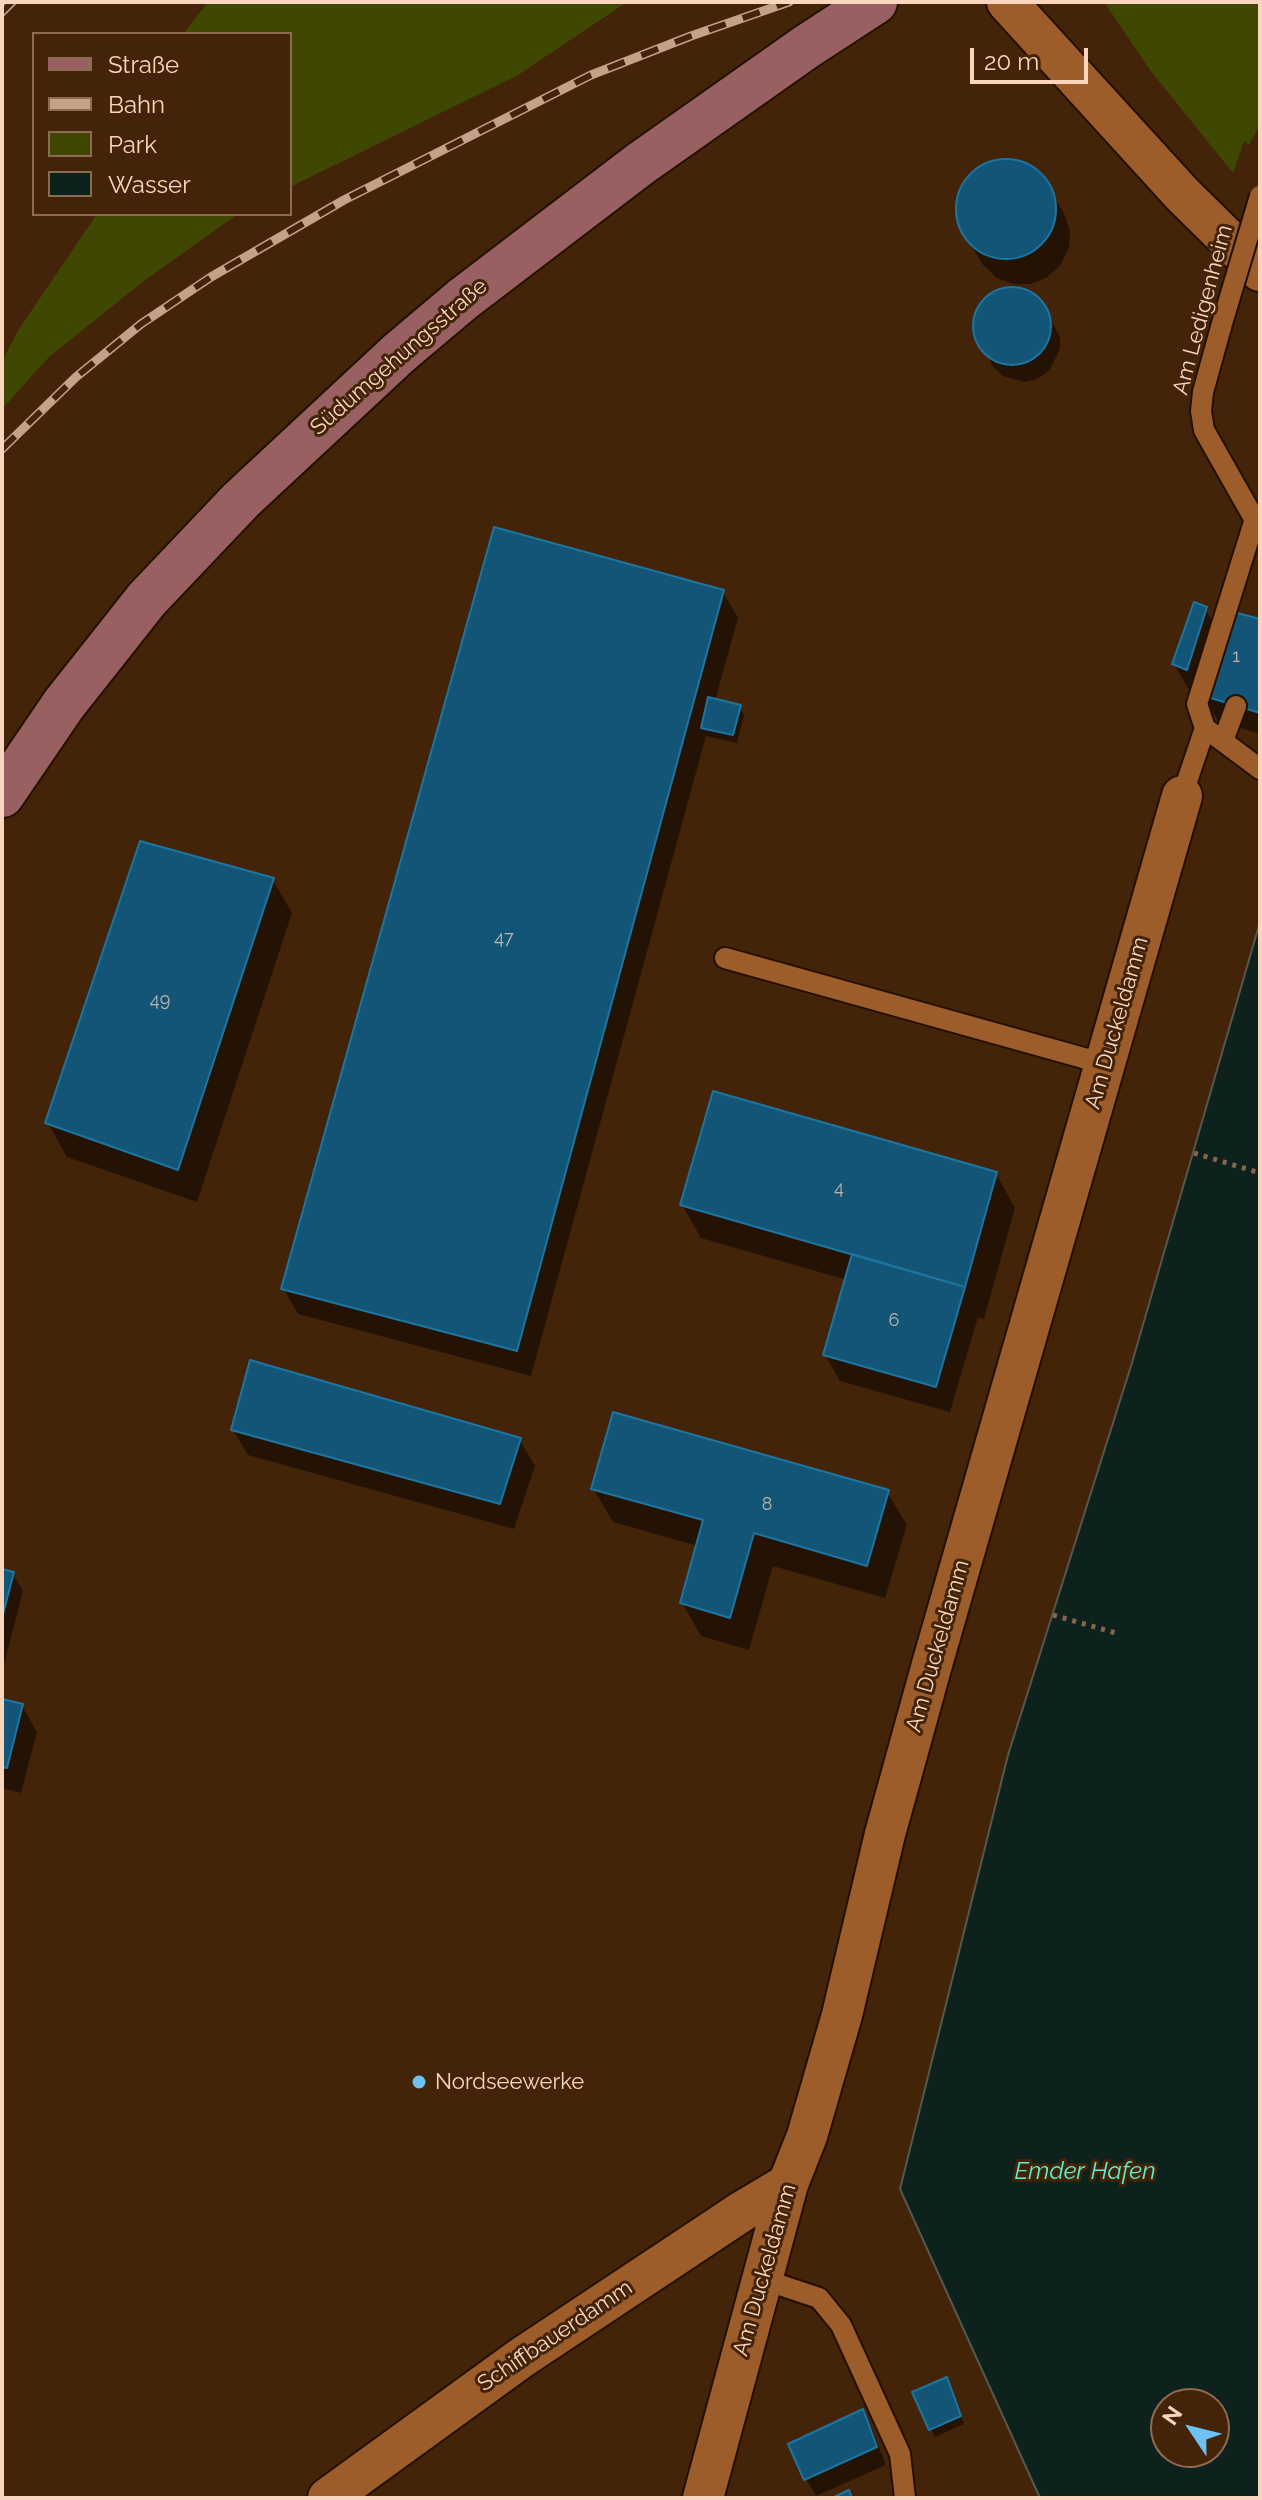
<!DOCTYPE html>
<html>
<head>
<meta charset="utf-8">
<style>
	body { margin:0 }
	#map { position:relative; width:1262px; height:2500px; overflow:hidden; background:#442409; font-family:Raleway,sans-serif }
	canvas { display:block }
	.frame { position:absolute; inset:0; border:4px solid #fad5bd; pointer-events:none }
	.legend { position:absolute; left:32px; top:32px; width:260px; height:184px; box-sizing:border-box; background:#442409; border:2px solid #8d6b51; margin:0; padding:10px 14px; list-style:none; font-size:24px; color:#fad5bd }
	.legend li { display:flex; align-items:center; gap:16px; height:40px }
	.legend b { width:40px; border:2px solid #8d6b51 }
	.north { position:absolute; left:1150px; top:2388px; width:80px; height:80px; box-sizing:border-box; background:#442409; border:2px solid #8d6b51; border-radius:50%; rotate:305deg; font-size:22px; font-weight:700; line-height:32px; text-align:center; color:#fad5bd }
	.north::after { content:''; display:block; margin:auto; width:28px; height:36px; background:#6ec2f3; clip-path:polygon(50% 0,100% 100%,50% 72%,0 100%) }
	.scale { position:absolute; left:970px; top:48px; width:118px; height:36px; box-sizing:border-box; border:4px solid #fad5bd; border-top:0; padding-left:10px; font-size:24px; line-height:28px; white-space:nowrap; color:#fad5bd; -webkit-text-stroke:6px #442409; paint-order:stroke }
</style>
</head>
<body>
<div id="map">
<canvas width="1262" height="2500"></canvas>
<div class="frame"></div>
<ul class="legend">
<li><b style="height:10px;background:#986060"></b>Straße</li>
<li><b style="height:10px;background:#c5a188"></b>Bahn</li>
<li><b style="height:22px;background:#3f4703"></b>Park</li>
<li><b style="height:22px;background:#0e221d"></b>Wasser</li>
</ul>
<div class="north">N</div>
<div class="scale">20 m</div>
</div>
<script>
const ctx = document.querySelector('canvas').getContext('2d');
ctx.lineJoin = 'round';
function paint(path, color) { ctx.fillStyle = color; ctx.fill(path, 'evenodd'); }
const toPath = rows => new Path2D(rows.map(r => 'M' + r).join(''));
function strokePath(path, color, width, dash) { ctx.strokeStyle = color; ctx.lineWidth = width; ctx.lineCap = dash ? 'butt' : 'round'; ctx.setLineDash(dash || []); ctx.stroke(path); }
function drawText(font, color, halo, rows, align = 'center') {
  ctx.font = font + ' Raleway,sans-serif'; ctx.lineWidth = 6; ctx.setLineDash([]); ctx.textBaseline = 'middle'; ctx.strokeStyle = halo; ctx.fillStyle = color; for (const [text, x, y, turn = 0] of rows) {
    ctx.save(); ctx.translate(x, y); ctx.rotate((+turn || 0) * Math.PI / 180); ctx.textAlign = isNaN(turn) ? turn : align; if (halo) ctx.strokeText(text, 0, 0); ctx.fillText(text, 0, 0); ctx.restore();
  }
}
paint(toPath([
	[208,2,627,2,518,75,290,187,290,34,183,34],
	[1104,2,1260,2,1260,124,1249,145,1244,141,1233,173,1150,70],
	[97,214,238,214,145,280,49,357,2,409,2,361,19,329]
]), '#3f4703');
const water = toPath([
	[1260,922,1260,2498,1040,2498,900,2189,1008,1755,1131,1366,1260,922],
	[1166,2404,1214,2404,1214,2452,1166,2452,1166,2404]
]);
paint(water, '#0e221d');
strokePath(water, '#55584d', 2);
paint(toPath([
	[998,161,1023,164,1038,173,1064,213,1070,231,1069,248,1060,266,1046,278,1030,284,1013,284,997,278,983,265,967,238,958,215,958,201,971,176,983,167],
	[1019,289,1031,294,1041,302,1060,337,1060,349,1049,371,1037,379,1024,382,1003,376,993,367,976,332,976,317,981,305,993,294,1005,290],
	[723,592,738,618,715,701,739,706,744,715,737,743,706,736,531,1376,298,1314,283,1288],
	[1205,609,1221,636,1260,622,1260,734,1218,721,1203,695,1189,690,1174,664],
	[273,880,292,913,197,1202,67,1157,48,1123],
	[996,1174,1015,1208,984,1319,978,1317,950,1412,840,1381,825,1355,847,1280,701,1238,682,1205],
	[233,1430,520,1440,535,1466,514,1529,248,1455],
	[593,1488,887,1492,907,1525,885,1598,773,1566,749,1650,701,1636,682,1603,698,1546,613,1522],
	[2,1571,13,1574,23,1591,2,1672],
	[2,1701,22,1706,37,1732,21,1793,2,1788],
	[951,2387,964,2424,935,2437,931,2429],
	[862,2412,872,2429,886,2465,816,2496,806,2479]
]), '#0007');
const building = toPath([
	'956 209a50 50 0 1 1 100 0a50 50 0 1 1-100 0Z',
	'973 326a39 39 0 1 1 78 0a39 39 0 1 1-78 0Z',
	[494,527,724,590,517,1351,281,1289,494,527],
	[1194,602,1207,607,1187,670,1172,664,1194,602],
	[1226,610,1260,619,1260,713,1201,695,1226,610],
	[708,697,741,705,733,735,701,728,708,697],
	[140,841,274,878,178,1170,45,1123,140,841],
	[713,1091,997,1172,965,1287,680,1205,713,1091],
	[852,1254,965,1287,936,1387,823,1355,852,1254],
	[250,1360,521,1438,500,1504,231,1430,250,1360],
	[613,1412,889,1490,867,1566,754,1533,730,1618,680,1603,703,1520,591,1489,613,1412],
	[2,1569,14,1572,2,1618,2,1569],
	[2,1699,23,1704,7,1768,2,1767,2,1699],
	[947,2377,961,2416,929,2430,912,2392,947,2377],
	[863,2409,877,2447,804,2480,788,2444,863,2409],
	[849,2490,852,2498,832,2498,849,2490]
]);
paint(building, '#135576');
strokePath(building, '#1d75a1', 2);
const service = toPath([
	[1221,327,1203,392,1201,411,1204,430,1260,529],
	[1205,728,1260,769],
	[1223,741,1236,706],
	[1182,796,1205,728,1197,704,1254,522],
	[725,958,1105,1064],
	[762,2279,819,2298,841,2325,900,2454,905,2498]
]);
const minor = toPath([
	[1007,2,1182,194,1260,271],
	[328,2498,521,2358,741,2212,788,2184],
	[703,2498,788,2184,807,2136,842,2015,885,1834,931,1668,1182,796]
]);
const secondary = toPath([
	[2,795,64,704,147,599,241,500,399,353,463,299,640,164,806,47,875,2]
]);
strokePath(service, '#231002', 24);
strokePath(minor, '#231002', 44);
strokePath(secondary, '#231002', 48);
strokePath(toPath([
	[1194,1153,1260,1173],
	[1053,1615,1116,1633]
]), '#86654b', 5, [4, 6]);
strokePath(service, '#9c5d2b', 20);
strokePath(minor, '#9c5d2b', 40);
strokePath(secondary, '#986060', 44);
const rail = toPath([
	[2,12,12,2],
	[2,449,76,377,141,324,211,277,344,200,591,75,691,36,789,2]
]);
strokePath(rail, '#c5a188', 9);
strokePath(rail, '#442409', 6, [18]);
const serviceBridge = toPath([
	[1221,327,1260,196]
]);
strokePath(serviceBridge, '#231002', 24, []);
strokePath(serviceBridge, '#9c5d2b', 20);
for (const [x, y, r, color] of [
	[419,2082,8,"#6ec2f3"]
]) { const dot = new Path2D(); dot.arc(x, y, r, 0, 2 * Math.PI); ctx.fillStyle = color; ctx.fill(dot); strokePath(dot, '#442409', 3); }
drawText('18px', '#c0b5ab', null, [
	["1",1236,657],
	["47",504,939],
	["49",160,1001],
	["4",839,1189],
	["6",894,1321],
	["8",767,1505]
]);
drawText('22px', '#fad5bd', '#442409', [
	["Am Ledigenheim",1203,310,-75],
	["Südumgehungsstraße",399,357,-41],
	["Am Duckeldamm",1117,1023,-74],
	["Am Duckeldamm",938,1646,-74],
	["Am Duckeldamm",765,2270,-74],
	["Schiffbauerdamm",555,2336,-34]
]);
drawText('22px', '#fad5bd', '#442409', [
	["Nordseewerke",435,2082]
], 'left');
drawText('italic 24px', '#59f2d2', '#442409', [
	["Emder Hafen",1085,2172]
]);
</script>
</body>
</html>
